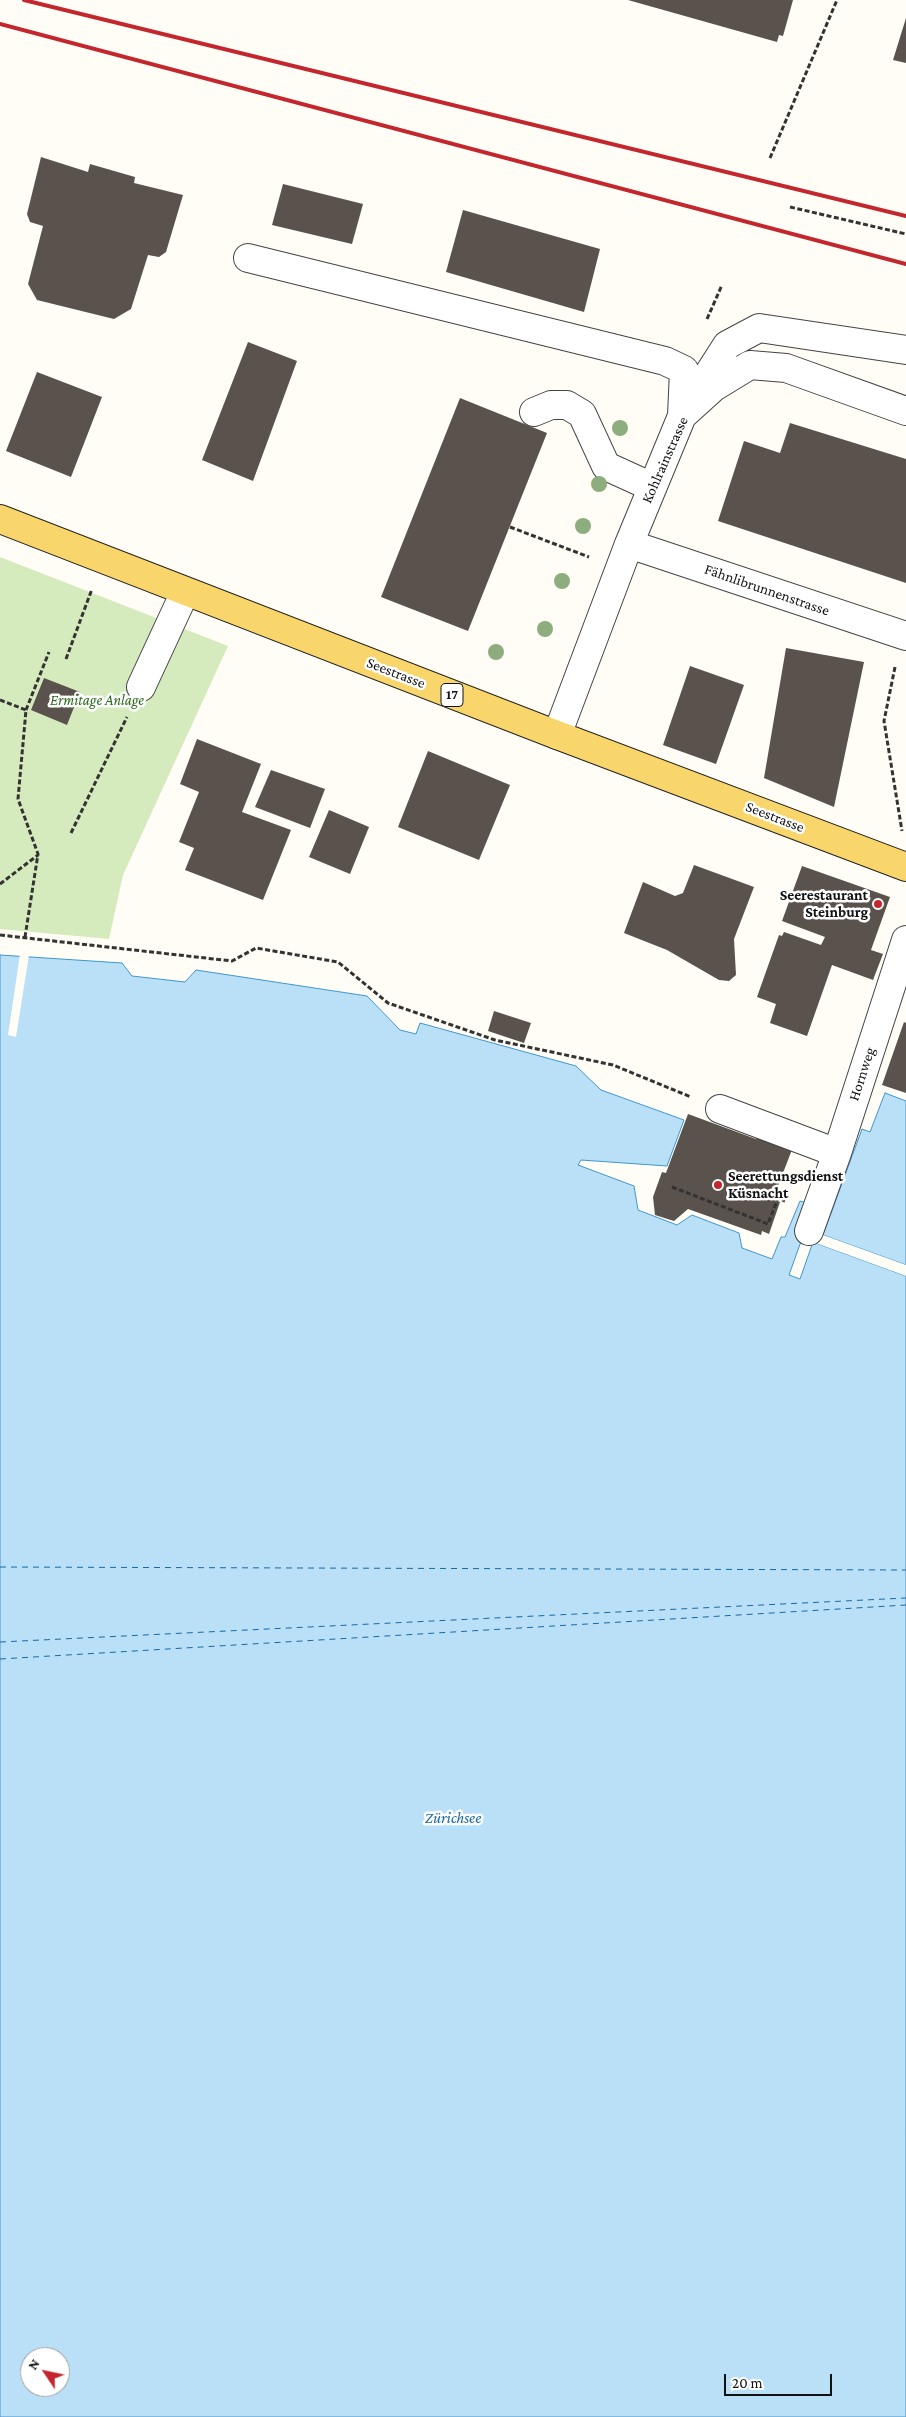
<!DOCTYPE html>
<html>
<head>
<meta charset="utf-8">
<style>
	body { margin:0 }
	#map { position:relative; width:906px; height:2417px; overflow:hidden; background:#fffdf5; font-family:"Crimson Pro",serif }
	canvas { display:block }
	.north { position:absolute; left:20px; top:2347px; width:50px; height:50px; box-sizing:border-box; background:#fff; border:1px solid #a0a0a0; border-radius:50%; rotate:304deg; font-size:14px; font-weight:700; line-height:20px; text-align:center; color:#111 }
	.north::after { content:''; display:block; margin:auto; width:18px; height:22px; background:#c4262e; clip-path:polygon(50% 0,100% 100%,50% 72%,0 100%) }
	.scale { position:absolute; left:724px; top:2374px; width:108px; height:22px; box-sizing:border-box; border:2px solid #111; border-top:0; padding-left:6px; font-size:15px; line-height:18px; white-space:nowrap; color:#111; -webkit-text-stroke:4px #fff; paint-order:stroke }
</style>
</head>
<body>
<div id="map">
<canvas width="906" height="2417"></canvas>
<div class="north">N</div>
<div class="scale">20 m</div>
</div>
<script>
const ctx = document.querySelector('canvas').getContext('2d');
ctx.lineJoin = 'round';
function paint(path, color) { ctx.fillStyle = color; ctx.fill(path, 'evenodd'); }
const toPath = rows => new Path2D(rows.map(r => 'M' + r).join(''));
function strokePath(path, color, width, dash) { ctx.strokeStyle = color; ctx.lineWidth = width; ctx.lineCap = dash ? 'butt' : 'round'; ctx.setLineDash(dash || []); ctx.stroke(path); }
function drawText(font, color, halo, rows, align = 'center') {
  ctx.font = font + ' "Crimson Pro",serif'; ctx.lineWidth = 5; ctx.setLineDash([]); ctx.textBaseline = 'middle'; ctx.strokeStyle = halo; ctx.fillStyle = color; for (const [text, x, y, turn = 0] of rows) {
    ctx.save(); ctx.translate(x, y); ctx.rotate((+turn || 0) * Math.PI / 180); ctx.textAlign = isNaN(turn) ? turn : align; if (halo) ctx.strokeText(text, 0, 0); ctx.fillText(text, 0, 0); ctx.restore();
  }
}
paint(toPath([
	[0,557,228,646,123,875,109,939,0,929]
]), '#d5ebbd');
const water = toPath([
	[0,955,122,963,132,976,185,982,196,970,367,996,400,1030,416,1034,420,1023,576,1066,601,1090,684,1120,667,1166,581,1160,578,1165,634,1186,638,1210,677,1225,692,1215,739,1233,742,1248,772,1259,781,1237,785,1237,800,1201,814,1205,789,1275,800,1279,813,1242,906,1276,906,2417,0,2417,0,955],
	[30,2357,60,2357,60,2387,30,2387,30,2357],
	[885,1093,906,1101,906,1265,823,1235,862,1129,870,1132,885,1093]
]);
paint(water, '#b9e0f7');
strokePath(water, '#3f96cf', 1);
paint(toPath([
	[20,954,29,955,16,1037,8,1035],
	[823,1235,906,1265,906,1268,821,1236],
	[815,1241,906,1274,906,1276,813,1242]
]), '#fffdf5');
strokePath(toPath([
	[0,1567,906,1570],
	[0,1642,906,1598],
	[0,1659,906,1605]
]), '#1768a6', 1, [6, 5]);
paint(toPath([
	[628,0,793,0,783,36,779,35,777,42],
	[906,18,906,63,893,60],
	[41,157,88,172,90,164,135,177,134,183,183,195,166,252,159,257,148,255,131,309,114,319,37,300,28,284,43,226,30,222,27,214],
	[283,184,363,204,352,244,272,225],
	[463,210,600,249,584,312,446,272],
	[248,342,297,361,253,481,202,460],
	[37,372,102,397,71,477,6,451],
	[460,398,547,433,468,631,381,597],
	[790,423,906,459,906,583,718,521,744,441,780,453],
	[786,648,864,662,834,807,764,778],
	[690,666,744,685,716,764,663,745],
	[44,678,80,692,67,725,31,710],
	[197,739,261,764,242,812,291,830,263,900,185,870,194,848,179,842,199,792,180,784],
	[428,751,510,785,479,860,398,827],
	[271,770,325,789,310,828,255,807],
	[329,810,369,827,350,874,309,857],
	[694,865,754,887,734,939,736,975,729,981,719,980,667,950,624,933,643,882,675,896,683,893],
	[802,866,890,897,871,950,883,954,873,980,832,965,807,1036,770,1023,776,1004,757,997,779,935,782,936,784,932,821,945,825,937,782,921],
	[494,1011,531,1023,524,1043,488,1031],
	[904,1022,906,1023,906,1093,882,1085],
	[688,1114,756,1139,758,1134,793,1147,773,1199,780,1202,769,1234,762,1231,761,1235,688,1209,674,1221,655,1215,653,1197,662,1172,666,1173]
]), '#5a524d');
const minor = toPath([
	[248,258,665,361,684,370,682,416],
	[695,395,727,345,759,328,906,350],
	[534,412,551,405,567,405,582,414,606,466,652,487],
	[629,544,906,636],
	[141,687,185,592],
	[557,735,629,544,682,416,714,387,750,365,786,368,906,411],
	[720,1109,837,1153],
	[809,1231,837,1153,906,940]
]);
const major = toPath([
	[0,519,557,735,906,867]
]);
strokePath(minor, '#444', 30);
strokePath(major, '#222', 30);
strokePath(toPath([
	[770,158,837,0],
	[790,207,906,234],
	[707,319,722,285],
	[510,527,589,557],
	[66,659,92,589],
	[895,667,884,721,902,831],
	[0,700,26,710,18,799,38,854,25,937],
	[26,710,49,652],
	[71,833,127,717],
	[0,884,38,855],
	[0,935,232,961,256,948,338,962,388,1003,495,1040,613,1065,691,1097],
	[672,1187,768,1224,778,1198,785,1201]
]), '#333', 3, [5, 2.5]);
strokePath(minor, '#fff', 28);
strokePath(major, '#f9d66b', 28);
strokePath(toPath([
	[24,0,906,216],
	[0,24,906,264]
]), '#c4262e', 4);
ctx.fillStyle = '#8dad7f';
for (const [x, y] of [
	[620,428],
	[599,484],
	[583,526],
	[562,581],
	[545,629],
	[496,652]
]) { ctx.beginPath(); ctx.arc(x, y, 8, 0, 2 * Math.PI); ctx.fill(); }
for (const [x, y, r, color] of [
	[878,904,5,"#c4262e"],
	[718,1185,5,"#c4262e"]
]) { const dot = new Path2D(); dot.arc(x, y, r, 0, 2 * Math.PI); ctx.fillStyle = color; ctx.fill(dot); strokePath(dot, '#fff', 2); }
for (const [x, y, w] of [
	[452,695,22]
]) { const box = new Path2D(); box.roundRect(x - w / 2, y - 11.5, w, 23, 4); ctx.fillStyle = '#fff'; ctx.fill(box); strokePath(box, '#111', 1); }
drawText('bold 14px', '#111', null, [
	["17",452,695]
]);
drawText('15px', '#111', '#fff', [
	["Kohlrainstrasse",665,460,-66],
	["Fähnlibrunnenstrasse",767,590,19],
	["Seestrasse",396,673,21],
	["Seestrasse",775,817,21],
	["Hornweg",862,1074,-72]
]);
drawText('italic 15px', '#2f6b1f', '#fff', [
	["Ermitage Anlage",97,700]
]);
drawText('bold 15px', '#111', '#fff', [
	["Seerestaurant",868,895],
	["Steinburg",868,912],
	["Seerettungsdienst",728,1176,"left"],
	["Küsnacht",728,1193,"left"]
], 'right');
drawText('italic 16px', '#1768a6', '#fff', [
	["Zürichsee",453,1818]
]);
</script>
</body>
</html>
